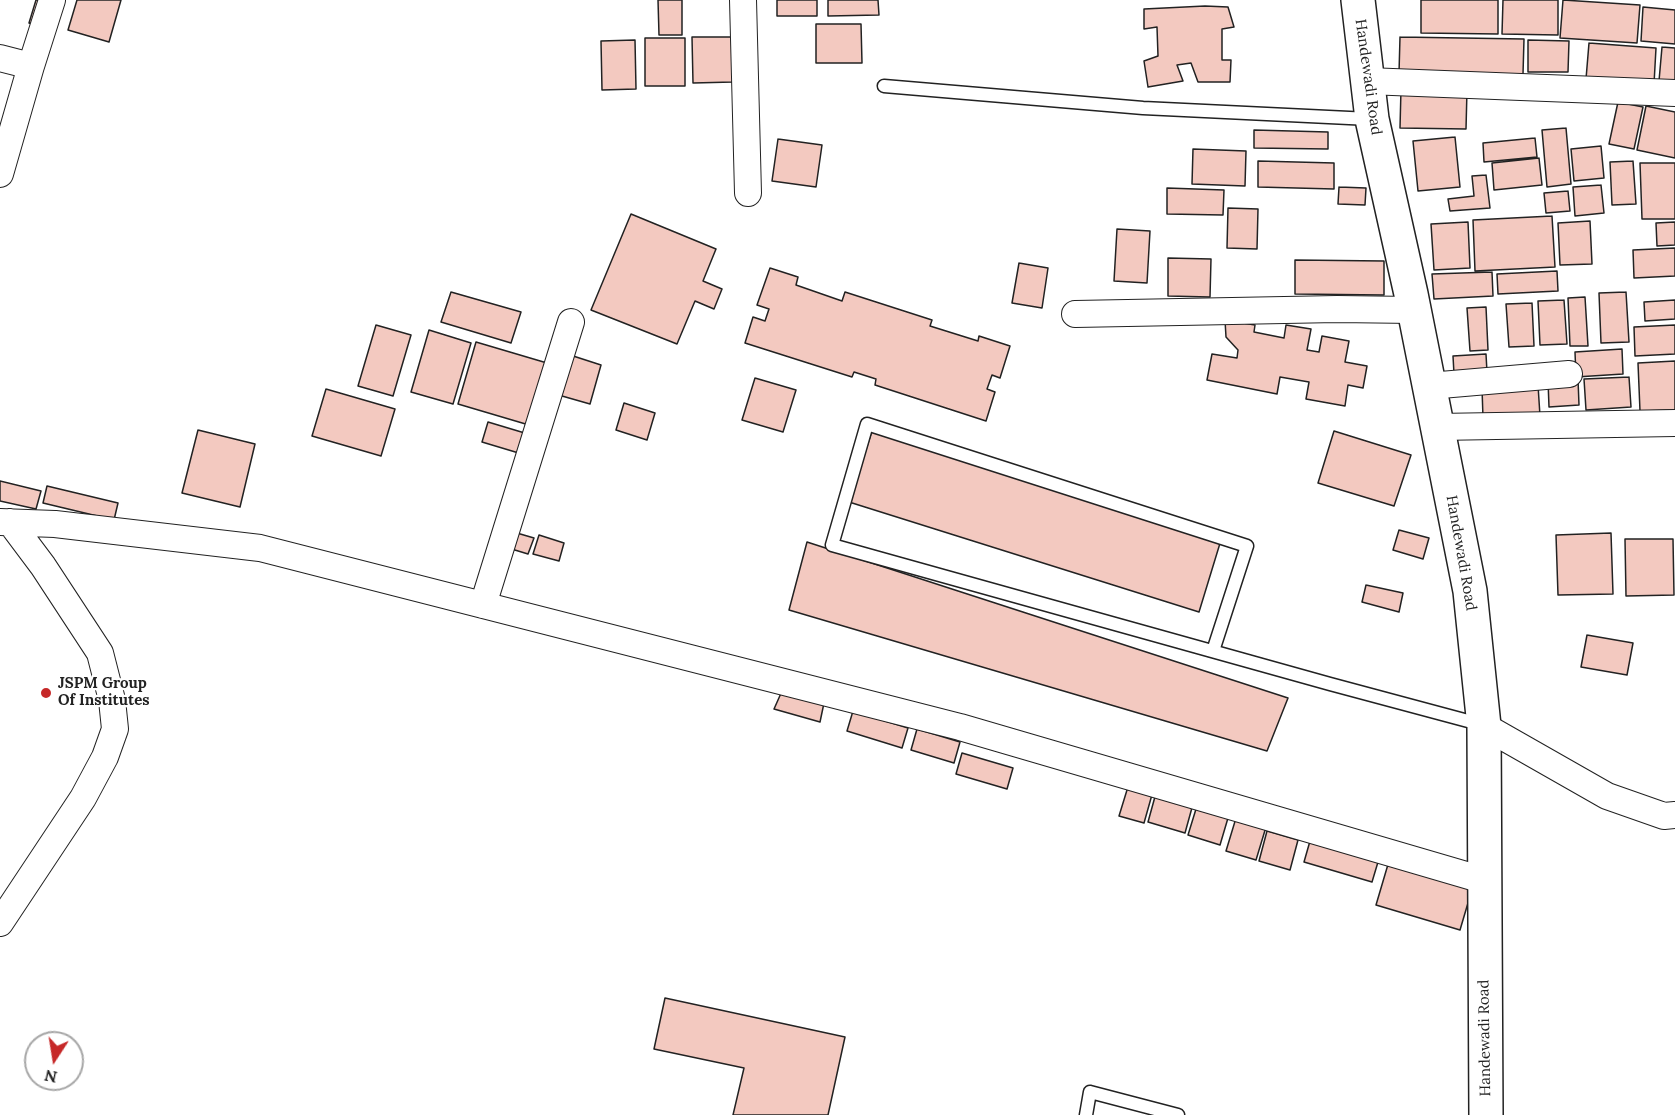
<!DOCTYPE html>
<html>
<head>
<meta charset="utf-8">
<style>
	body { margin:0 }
	#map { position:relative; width:1675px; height:1115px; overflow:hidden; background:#fff; font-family:Lora,serif }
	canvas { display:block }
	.north { position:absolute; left:24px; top:1031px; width:60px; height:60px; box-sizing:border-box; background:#fff; border:2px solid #a7a7a7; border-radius:50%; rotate:192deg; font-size:16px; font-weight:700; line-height:24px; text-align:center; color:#222 }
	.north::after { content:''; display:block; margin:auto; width:21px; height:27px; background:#c62828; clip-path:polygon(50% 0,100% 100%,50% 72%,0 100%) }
</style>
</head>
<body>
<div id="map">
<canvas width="1675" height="1115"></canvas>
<div class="north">N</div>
</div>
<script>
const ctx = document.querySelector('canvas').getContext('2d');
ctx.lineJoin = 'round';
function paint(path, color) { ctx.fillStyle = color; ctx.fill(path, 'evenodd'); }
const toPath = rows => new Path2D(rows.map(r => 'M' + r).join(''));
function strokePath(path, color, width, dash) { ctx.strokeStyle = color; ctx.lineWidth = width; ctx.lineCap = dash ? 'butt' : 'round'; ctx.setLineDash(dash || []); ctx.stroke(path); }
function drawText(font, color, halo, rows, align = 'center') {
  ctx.font = font + ' Lora,serif'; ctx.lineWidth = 4.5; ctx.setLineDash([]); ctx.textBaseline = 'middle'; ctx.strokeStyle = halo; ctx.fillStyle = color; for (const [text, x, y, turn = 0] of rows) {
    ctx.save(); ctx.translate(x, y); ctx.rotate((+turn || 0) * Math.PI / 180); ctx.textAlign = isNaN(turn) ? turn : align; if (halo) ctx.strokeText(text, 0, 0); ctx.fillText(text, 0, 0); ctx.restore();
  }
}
const building = toPath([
	[36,0,49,0,41,27,29,23,36,0],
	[77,0,121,0,109,42,68,30,77,0],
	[658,0,682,0,682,35,659,35,658,0],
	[777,0,817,0,817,16,777,16,777,0],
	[828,0,878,0,879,15,828,16,828,0],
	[1421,0,1498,0,1498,34,1421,33,1421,0],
	[1503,0,1558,0,1558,35,1502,34,1503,0],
	[1563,0,1640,5,1637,43,1560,38,1563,0],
	[1205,6,1228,7,1234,27,1222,29,1222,60,1231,60,1230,82,1198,82,1191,63,1177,65,1183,81,1148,87,1144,61,1158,56,1157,27,1144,29,1144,9,1205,6],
	[1643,7,1675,10,1675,44,1641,41,1643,7],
	[816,24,861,24,862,63,816,63,816,24],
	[692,37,732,37,733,82,693,83,692,37],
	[1400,37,1524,39,1523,74,1399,73,1400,37],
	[645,38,685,38,685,86,645,86,645,38],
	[635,40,636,89,602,90,601,41,635,40],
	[1528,40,1569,41,1568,72,1528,72,1528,40],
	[1589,43,1656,48,1654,84,1586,79,1589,43],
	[1662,47,1675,48,1675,82,1659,81,1662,47],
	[1401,89,1467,90,1466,129,1400,128,1401,89],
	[1618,102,1643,107,1634,149,1609,144,1618,102],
	[1646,106,1675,112,1675,158,1637,150,1646,106],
	[1566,128,1571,184,1547,187,1542,130,1566,128],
	[1254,130,1328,132,1328,149,1254,148,1254,130],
	[1455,137,1460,187,1418,191,1413,141,1455,137],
	[1535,138,1537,157,1484,162,1483,143,1535,138],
	[778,139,822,145,816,187,772,181,778,139],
	[1601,146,1604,178,1574,181,1571,149,1601,146],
	[1193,149,1246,151,1245,186,1192,184,1193,149],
	[1539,158,1542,185,1494,190,1492,163,1539,158],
	[1258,161,1334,163,1334,189,1258,187,1258,161],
	[1633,161,1636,204,1612,205,1610,162,1633,161],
	[1640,163,1675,163,1675,219,1642,219,1640,163],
	[1486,175,1490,208,1450,211,1448,199,1474,196,1472,176,1486,175],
	[1601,185,1604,213,1575,216,1573,187,1601,185],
	[1339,187,1366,188,1365,205,1338,204,1339,187],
	[1167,188,1224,190,1223,215,1167,214,1167,188],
	[1568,191,1570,211,1546,213,1544,193,1568,191],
	[1228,208,1258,209,1257,249,1227,248,1228,208],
	[631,214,716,249,703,281,722,289,714,309,695,301,677,344,591,310,631,214],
	[1552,216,1555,267,1475,271,1473,220,1552,216],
	[1590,221,1592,264,1560,265,1558,223,1590,221],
	[1468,222,1470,268,1434,270,1431,224,1468,222],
	[1675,222,1675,245,1657,246,1656,223,1675,222],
	[1117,229,1150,231,1147,283,1114,281,1117,229],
	[1675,248,1675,276,1634,278,1633,250,1675,248],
	[1168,258,1211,259,1210,297,1168,296,1168,258],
	[1295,260,1384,261,1384,295,1295,294,1295,260],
	[1019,263,1048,268,1042,308,1012,303,1019,263],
	[770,268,798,277,796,285,842,301,845,292,932,320,930,326,978,341,979,336,1010,346,1000,378,992,375,987,389,995,392,986,421,875,385,876,379,854,372,852,377,745,343,753,317,765,321,769,309,757,305,770,268],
	[1557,271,1558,291,1498,294,1497,274,1557,271],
	[1492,272,1493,296,1434,299,1432,274,1492,272],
	[451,292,521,312,511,343,441,322,451,292],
	[1626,292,1629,342,1601,343,1599,293,1626,292],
	[1585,297,1588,346,1570,346,1568,298,1585,297],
	[1564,300,1567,344,1540,345,1538,301,1564,300],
	[1675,300,1675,319,1645,321,1644,302,1675,300],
	[1532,303,1534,346,1509,347,1506,304,1532,303],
	[1486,307,1488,350,1470,351,1467,308,1486,307],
	[1225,320,1255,325,1254,332,1284,338,1286,325,1311,329,1307,350,1319,352,1322,336,1349,341,1345,362,1367,366,1363,388,1348,385,1345,406,1306,399,1309,382,1280,377,1277,394,1207,380,1212,354,1237,358,1238,350,1226,337,1225,320],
	[376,325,411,335,393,396,358,386,376,325],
	[1675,325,1675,354,1635,356,1634,327,1675,325],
	[429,330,471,343,453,404,411,392,429,330],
	[476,342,547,363,529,425,458,404,476,342],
	[1622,349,1623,374,1576,377,1575,352,1622,349],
	[567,354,601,365,590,404,555,394,567,354],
	[1486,354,1487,372,1454,374,1453,356,1486,354],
	[1675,361,1675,410,1640,411,1638,363,1675,361],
	[1629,377,1631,407,1586,410,1584,379,1629,377],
	[755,378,796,390,783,432,742,420,755,378],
	[1578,379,1579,405,1549,407,1548,381,1578,379],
	[1538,385,1540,416,1483,418,1482,388,1538,385],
	[326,389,395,409,381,456,312,436,326,389],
	[624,403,655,413,647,440,616,430,624,403],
	[488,422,528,434,522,454,482,442,488,422],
	[198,430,255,444,240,507,182,493,198,430],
	[872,431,1221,540,1199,612,849,502,872,431],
	[1334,431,1411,455,1394,506,1318,483,1334,431],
	[0,481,41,491,36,509,0,501,0,481],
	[47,486,118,503,114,520,43,503,47,486],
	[1399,530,1429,538,1423,559,1393,550,1399,530],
	[510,531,534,538,528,554,505,547,510,531],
	[1611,533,1613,594,1558,595,1556,535,1611,533],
	[539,535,564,543,559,561,533,554,539,535],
	[1625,539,1673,539,1674,595,1626,596,1625,539],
	[807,542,1288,698,1267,751,789,610,807,542],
	[1366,585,1403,593,1399,612,1362,602,1366,585],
	[1587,635,1633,643,1627,675,1581,667,1587,635],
	[782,691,824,703,820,722,774,709,782,691],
	[853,711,908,728,902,748,847,731,853,711],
	[917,729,960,742,954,763,911,750,917,729],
	[962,753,1013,768,1007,789,956,774,962,753],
	[1131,777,1155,784,1144,823,1119,816,1131,777],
	[1156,793,1193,804,1185,833,1148,822,1156,793],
	[1196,809,1228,818,1220,845,1188,835,1196,809],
	[1236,818,1266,827,1256,860,1226,851,1236,818],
	[1267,831,1298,840,1290,870,1259,861,1267,831],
	[1310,841,1378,862,1372,882,1304,862,1310,841],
	[1389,861,1473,886,1460,930,1376,905,1389,861],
	[665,998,845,1037,828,1115,733,1115,744,1068,654,1049,665,998]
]);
paint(building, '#f3c9c0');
strokePath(building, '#222', 1.5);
const service = toPath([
	[884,86,1143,108,1370,119],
	[1213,651,1247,546,867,424,832,545,1330,684,1483,725],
	[1086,1115,1090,1092,1178,1115]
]);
const minor = toPath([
	[743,0,748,193],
	[0,58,31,66,0,174],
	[31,66,52,0],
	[1367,81,1675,93],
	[1075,314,1337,309,1414,310],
	[1429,386,1569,374],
	[1437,427,1675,423],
	[0,522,55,524,260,548,960,727,1483,880],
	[483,605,571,322],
	[1484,726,1607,796,1664,816,1675,815],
	[0,923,83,798,105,757,115,729,112,700,100,653,43,566,10,522]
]);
const secondary = toPath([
	[1358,0,1372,119,1411,294,1470,591,1484,726,1486,1115]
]);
strokePath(service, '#222', 15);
strokePath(minor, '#222', 28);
strokePath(secondary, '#222', 36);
strokePath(service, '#fff', 12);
strokePath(minor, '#fff', 26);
strokePath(secondary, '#fff', 33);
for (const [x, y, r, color] of [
	[46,693,6,"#c62828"]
]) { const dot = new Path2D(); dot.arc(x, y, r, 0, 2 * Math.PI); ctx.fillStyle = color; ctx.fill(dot); strokePath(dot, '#fff', 2); }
drawText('15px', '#222', '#fff', [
	["Handewadi Road",1368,77,82],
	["Handewadi Road",1461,553,80],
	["Handewadi Road",1485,1038,-91]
]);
drawText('bold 15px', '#222', '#fff', [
	["JSPM Group",58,684],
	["Of Institutes",58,701]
], 'left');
</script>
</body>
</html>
